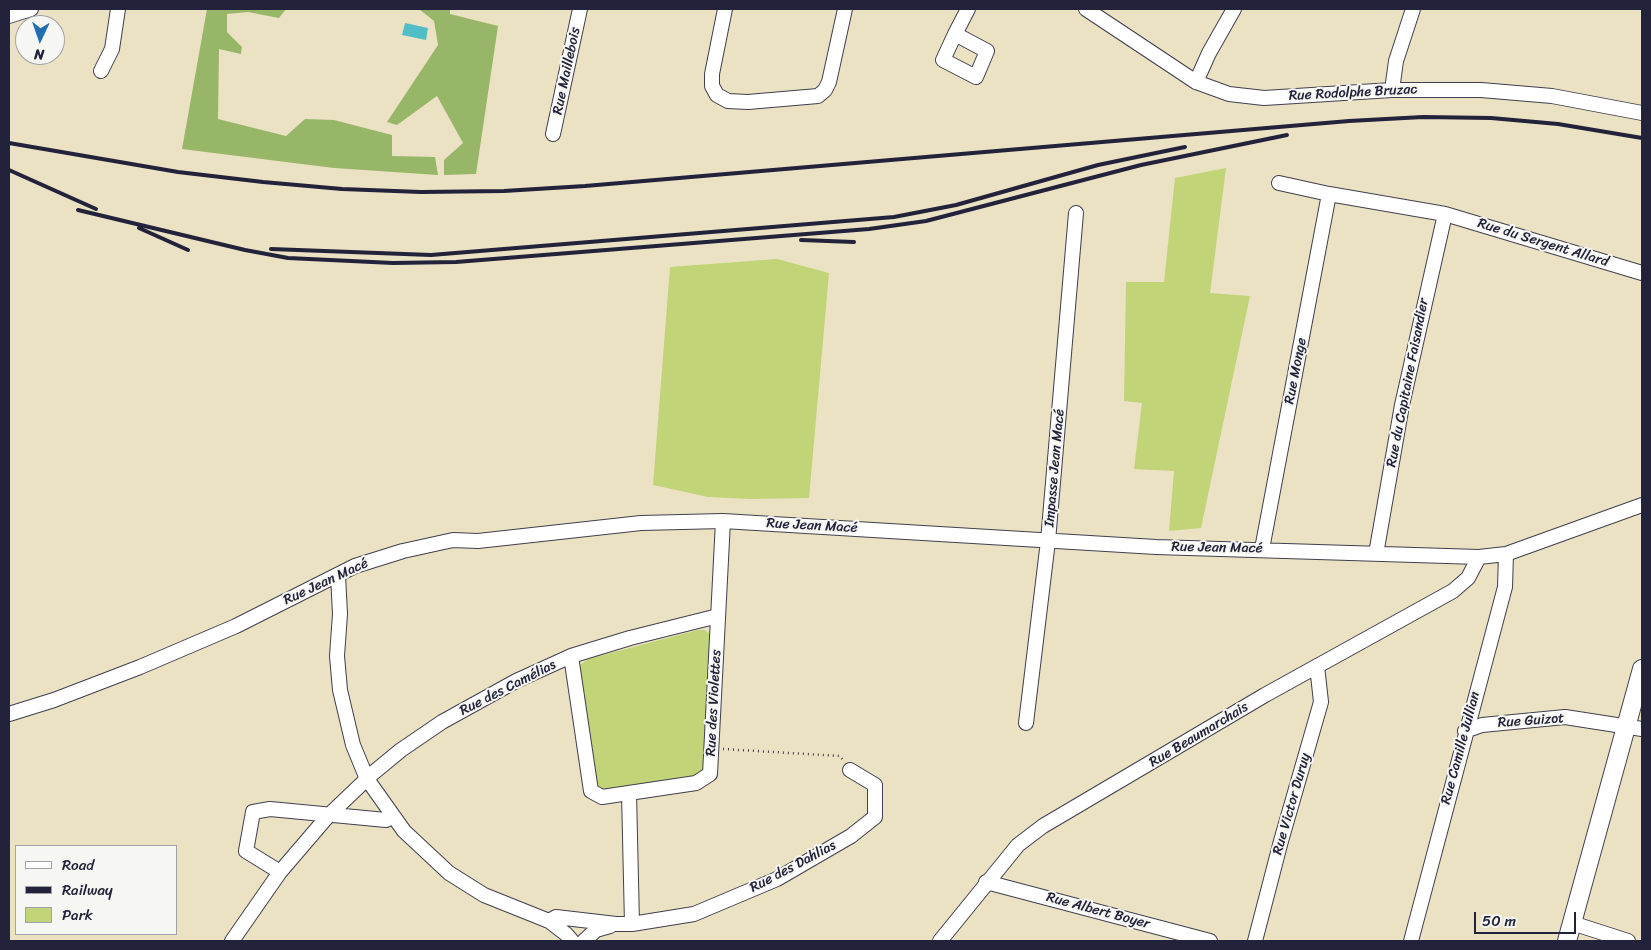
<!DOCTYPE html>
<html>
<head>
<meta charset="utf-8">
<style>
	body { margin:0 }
	#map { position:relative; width:1651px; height:950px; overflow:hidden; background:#ebe2c3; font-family:Sriracha,sans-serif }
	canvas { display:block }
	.frame { position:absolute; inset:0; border:10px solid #22223b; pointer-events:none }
	.legend { position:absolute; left:15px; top:845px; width:162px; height:90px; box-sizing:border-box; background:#f6f6f2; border:1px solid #a1a1a9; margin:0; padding:6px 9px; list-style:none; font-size:15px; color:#22223b }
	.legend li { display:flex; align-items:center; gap:10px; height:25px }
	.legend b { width:25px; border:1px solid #a1a1a9 }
	.north { position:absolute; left:15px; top:15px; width:50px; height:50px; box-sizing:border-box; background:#f6f6f2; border:1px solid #a1a1a9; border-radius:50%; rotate:183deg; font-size:14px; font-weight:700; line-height:20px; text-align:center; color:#22223b }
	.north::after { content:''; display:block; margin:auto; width:18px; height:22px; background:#1f6fb2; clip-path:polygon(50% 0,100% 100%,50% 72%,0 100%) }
	.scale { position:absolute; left:1474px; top:912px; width:102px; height:22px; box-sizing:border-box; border:2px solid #22223b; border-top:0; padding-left:6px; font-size:15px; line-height:18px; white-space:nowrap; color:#22223b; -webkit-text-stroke:4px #f6f6f2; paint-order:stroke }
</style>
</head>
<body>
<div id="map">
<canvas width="1651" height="950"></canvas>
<div class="frame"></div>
<ul class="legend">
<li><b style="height:6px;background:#fff"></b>Road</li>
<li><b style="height:6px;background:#22223b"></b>Railway</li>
<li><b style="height:14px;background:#c1d477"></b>Park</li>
</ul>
<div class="north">N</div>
<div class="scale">50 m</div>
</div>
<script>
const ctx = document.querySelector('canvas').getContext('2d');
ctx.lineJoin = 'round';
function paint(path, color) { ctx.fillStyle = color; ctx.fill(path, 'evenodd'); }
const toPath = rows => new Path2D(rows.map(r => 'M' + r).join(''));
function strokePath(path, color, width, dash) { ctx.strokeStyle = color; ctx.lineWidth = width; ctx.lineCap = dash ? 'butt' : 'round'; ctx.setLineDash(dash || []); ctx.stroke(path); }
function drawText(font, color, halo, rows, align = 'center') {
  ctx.font = font + ' Sriracha,sans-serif'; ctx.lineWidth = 4; ctx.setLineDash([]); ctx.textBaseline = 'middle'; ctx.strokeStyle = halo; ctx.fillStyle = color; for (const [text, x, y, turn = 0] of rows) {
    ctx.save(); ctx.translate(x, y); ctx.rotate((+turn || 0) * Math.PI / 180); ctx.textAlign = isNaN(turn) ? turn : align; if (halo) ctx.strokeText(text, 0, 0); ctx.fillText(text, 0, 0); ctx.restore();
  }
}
paint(toPath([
	[1226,168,1210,293,1250,296,1201,528,1169,531,1174,471,1134,469,1142,403,1124,401,1126,282,1164,282,1175,178],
	[777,259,829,273,809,498,751,499,708,497,653,485,670,267],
	[698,630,705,630,710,634,705,768,703,772,698,776,607,791,602,790,597,787,580,665,588,659]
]), '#c1d477');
paint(toPath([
	[207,9,286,9,279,18,248,12,227,14,227,32,242,47,241,54,219,49,218,119,286,136,305,119,334,120,392,135,392,156,435,157,438,175,334,168,182,149],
	[419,9,450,9,450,14,498,26,476,174,444,175,444,160,463,143,437,96,397,125,387,122,438,45,434,21]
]), '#98b668');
paint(toPath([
	[405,23,428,28,426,40,402,35]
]), '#50bec6');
const minor = toPath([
	[725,9,712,74,712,86,717,95,728,101,748,102,818,96,825,90,829,82,845,9],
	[1086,9,1196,82,1229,94,1264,98,1392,90,1481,90,1552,96,1642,113],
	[9,16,31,9],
	[955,34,987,51,976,77,943,60,955,34,968,9],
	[101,71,112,49,118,9],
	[1196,82,1209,53,1234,9],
	[1392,90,1396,61,1413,9],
	[553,134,580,9],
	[1279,183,1329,194,1445,214,1642,273],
	[1262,549,1329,194],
	[1376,554,1402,405,1445,214],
	[338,575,340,614,337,656,340,690,353,745,367,779,404,831,449,873,484,895,549,921,566,934,572,941],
	[571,656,591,791,602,797,696,783,710,774,723,521],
	[9,714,54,700,140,667,236,626,355,566,403,551,453,540,478,541,641,523,723,521,1156,547,1479,557,1506,554,1642,505],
	[1026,723,1048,541,1076,213],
	[1465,731,1482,725,1565,717,1642,729],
	[629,793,632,924],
	[280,872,246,851,253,812,270,809,386,820,392,817],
	[986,882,1210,941],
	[549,921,556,917,616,924,632,924,694,914,777,879,851,836,875,817,875,785,850,770],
	[1572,923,1628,941],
	[232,941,280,872,328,816,373,773,401,750,442,722,516,681,571,656,630,638,718,616],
	[584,941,596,930,610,926],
	[940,941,1018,845,1043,826,1265,695,1453,591,1468,578,1479,557],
	[1255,941,1281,841,1321,702,1317,666],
	[1411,941,1505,587,1506,554]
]);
const major = toPath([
	[1567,941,1642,669]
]);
strokePath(minor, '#403f4f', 16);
strokePath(major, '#403f4f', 20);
strokePath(toPath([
	[723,749,840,756,843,760]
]), '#403f4f', 2.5, [1, 4]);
strokePath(minor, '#fff', 14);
strokePath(major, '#fff', 18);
strokePath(toPath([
	[9,143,178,172,263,182,342,189,421,192,504,191,585,186,1349,121,1423,117,1491,118,1558,124,1642,138],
	[9,170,96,209],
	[78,210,245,250,288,258,393,263,456,262,869,229,926,221,1141,165,1287,135],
	[139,228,188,250],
	[801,240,854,242],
	[271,249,431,255,894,217,956,205,1098,165,1185,147]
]), '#22223b', 4);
drawText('14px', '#22223b', '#f6f6f2', [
	["Rue Maillebois",567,71,-78],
	["Rue Rodolphe Bruzac",1353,93,-3],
	["Rue du Sergent Allard",1543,243,17],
	["Rue Monge",1296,371,-79],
	["Rue du Capitaine Faisandier",1408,383,-79],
	["Impasse Jean Macé",1055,468,-85],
	["Rue Jean Macé",812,526,3],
	["Rue Jean Macé",1217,548,1],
	["Rue Jean Macé",326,582,-25],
	["Rue des Camélias",508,688,-27],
	["Rue des Violettes",714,703,-87],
	["Rue Guizot",1531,721,-4],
	["Rue Beaumarchais",1199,735,-31],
	["Rue Camille Jullian",1461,748,-75],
	["Rue Victor Duruy",1292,804,-74],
	["Rue des Dahlias",793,867,-28],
	["Rue Albert Boyer",1098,911,15]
]);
</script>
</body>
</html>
